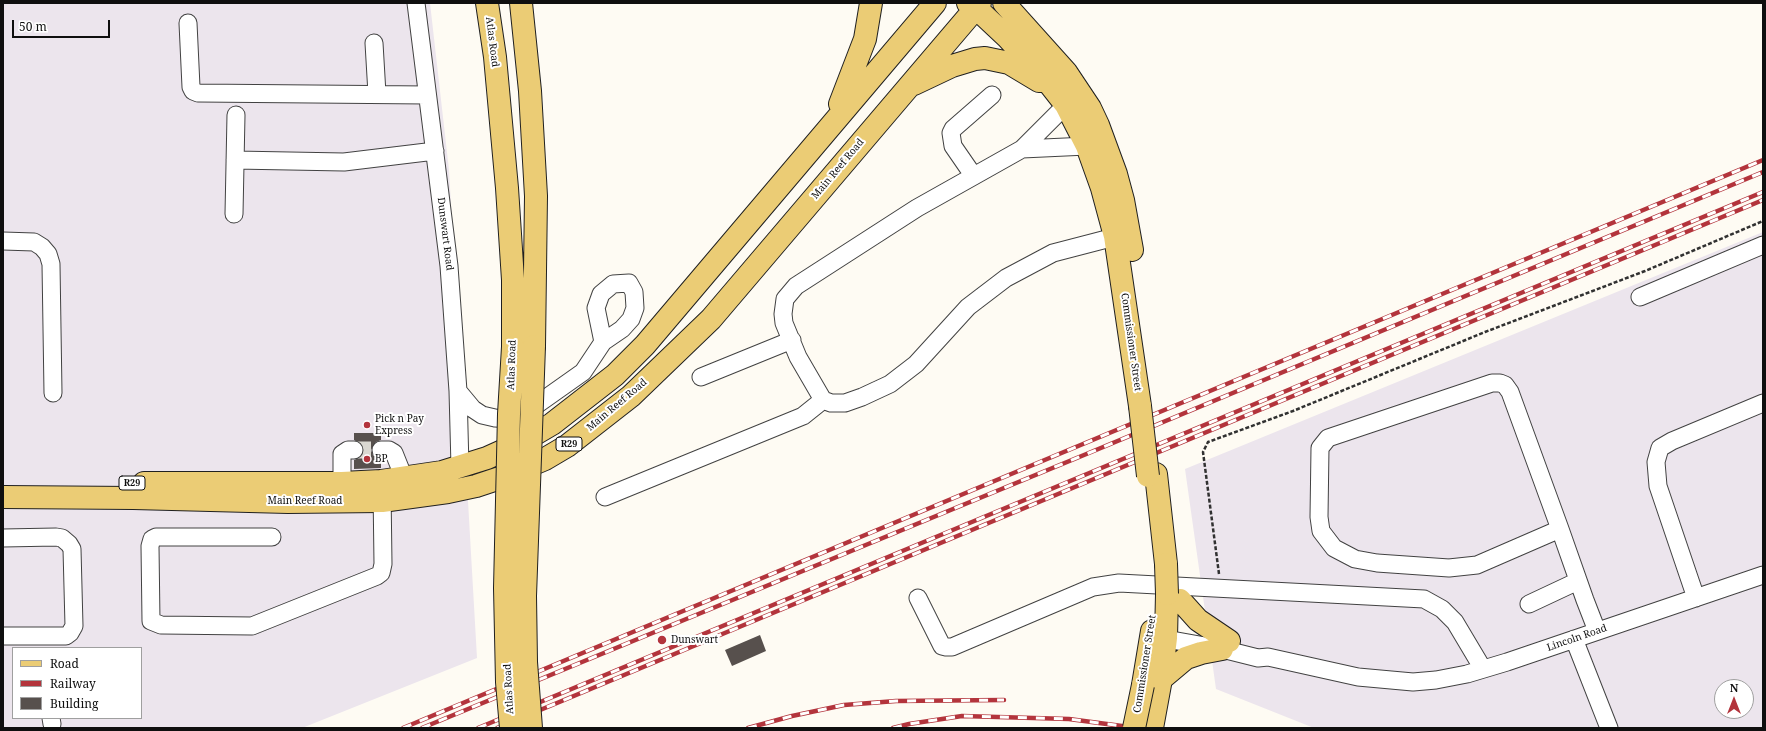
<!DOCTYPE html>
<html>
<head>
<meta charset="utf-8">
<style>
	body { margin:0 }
	#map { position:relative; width:1766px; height:731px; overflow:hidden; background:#fefbf3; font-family:"Noto Serif",serif }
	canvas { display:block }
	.frame { position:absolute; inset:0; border:4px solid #0f0f0f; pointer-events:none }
	.legend { position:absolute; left:12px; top:647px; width:130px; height:72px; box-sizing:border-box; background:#fff; border:1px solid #9f9f9f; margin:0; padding:5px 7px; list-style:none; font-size:12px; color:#0f0f0f }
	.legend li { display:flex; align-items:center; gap:8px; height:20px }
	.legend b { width:20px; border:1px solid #9f9f9f }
	.north { position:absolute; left:1714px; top:679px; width:40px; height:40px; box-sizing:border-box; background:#fff; border:1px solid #9f9f9f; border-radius:50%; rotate:0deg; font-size:11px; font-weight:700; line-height:16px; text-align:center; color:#0f0f0f }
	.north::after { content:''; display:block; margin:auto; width:14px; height:18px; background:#b3343c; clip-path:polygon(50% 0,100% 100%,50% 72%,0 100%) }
	.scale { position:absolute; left:12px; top:20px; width:98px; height:18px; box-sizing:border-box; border:2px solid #0f0f0f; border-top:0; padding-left:5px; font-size:12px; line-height:14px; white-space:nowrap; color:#0f0f0f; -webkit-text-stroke:3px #fff; paint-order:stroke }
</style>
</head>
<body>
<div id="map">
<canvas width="1766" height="731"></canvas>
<div class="frame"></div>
<ul class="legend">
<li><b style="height:5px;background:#ebcc75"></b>Road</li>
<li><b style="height:5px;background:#b3343c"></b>Railway</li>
<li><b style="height:11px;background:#57504d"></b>Building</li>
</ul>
<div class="north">N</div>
<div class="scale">50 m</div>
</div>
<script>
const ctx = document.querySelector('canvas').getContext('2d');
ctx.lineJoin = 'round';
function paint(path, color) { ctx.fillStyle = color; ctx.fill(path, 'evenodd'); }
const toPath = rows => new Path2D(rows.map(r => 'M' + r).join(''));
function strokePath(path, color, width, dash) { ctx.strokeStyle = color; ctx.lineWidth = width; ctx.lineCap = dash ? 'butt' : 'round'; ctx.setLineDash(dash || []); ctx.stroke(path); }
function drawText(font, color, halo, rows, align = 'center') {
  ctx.font = font + ' "Noto Serif",serif'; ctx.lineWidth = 4; ctx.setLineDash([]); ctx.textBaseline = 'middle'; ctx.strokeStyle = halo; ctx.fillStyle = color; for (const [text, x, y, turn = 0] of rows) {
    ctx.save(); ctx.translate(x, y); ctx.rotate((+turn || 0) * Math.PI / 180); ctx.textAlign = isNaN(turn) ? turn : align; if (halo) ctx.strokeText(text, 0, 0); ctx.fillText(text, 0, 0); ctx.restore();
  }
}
paint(toPath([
	[3,3,430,3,449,170,477,658,302,728,3,728],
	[13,648,141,648,141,718,13,718],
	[1763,232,1763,728,1314,728,1216,689,1185,469],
	[1722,687,1746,687,1746,711,1722,711]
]), '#ece5ed');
paint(toPath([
	[354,433,381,433,381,440,376,442,371,450,373,455,381,460,381,468,354,469,354,460,359,458,364,450,362,445,354,440],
	[760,635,766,651,732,666,725,650]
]), '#57504d');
strokePath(toPath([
	[354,450,381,450]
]), '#dad8d1', 17, [17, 8]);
const minor = toPath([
	[416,3,449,266,458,391,460,467],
	[188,23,191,87,193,91,198,93,427,95],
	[374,43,377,94],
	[1066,105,1022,149,917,208,796,286,785,299,783,314,784,323,798,357,823,400,831,403,845,403,862,397,890,384,916,364,968,307,1006,278,1053,253,1126,234],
	[1022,149,1087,146],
	[235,160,344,162,435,151],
	[973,175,953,146,951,133,953,129,992,95],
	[234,214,236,115],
	[3,241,34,242,42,247,48,254,51,264,53,393],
	[1640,297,1763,245],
	[701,377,792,340],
	[458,391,473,409,482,415,495,418,511,419,525,413,583,372,603,342,622,329,631,319,635,308,634,292,629,283,613,284,601,294,596,308,603,342],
	[381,450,389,450,394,453,404,478,406,489],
	[342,483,342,454,348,450,354,450],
	[605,497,803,416,823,400],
	[1560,529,1477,565,1449,568,1377,563,1355,559,1334,548,1321,531,1319,517,1320,448,1328,438,1492,383,1500,383,1505,385,1510,392,1560,529,1585,600,1597,631],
	[272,537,156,537,152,539,150,546,151,621,161,625,252,626,377,576,381,573,383,564,382,489],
	[3,538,56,537,62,538,69,544,72,549,74,626,70,633,66,636,3,636],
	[918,598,942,646,946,647,952,647,1093,587,1119,583,1424,599,1442,609,1455,622,1483,669],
	[1696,598,1658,486,1656,462,1660,448,1672,441,1763,403],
	[1529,604,1578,581],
	[1155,637,1222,649,1258,658,1268,657,1358,677,1413,682,1436,680,1467,674,1507,662,1763,575],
	[1574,639,1609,728],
	[51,718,52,724]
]);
const major = toPath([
	[487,3,495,57,507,188,513,280,513,347],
	[521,3,530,91,536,196,534,346],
	[968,3,976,8,1008,38,1044,77,1066,105,1087,146,1102,188,1115,236,1140,406],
	[1004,3,1066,72,1090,108,1098,125,1116,174,1123,200,1132,250],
	[914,84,952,66,975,59,985,58,1009,63,1039,81],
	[840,104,865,39,871,3],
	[1156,474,1166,564],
	[144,483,342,483,381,481,442,472,487,458,518,444,552,424,615,375,645,345,935,3],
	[3,497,133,498,288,502,382,501,448,492,476,486,500,478,545,459,567,446,631,396,711,319,980,3],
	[1180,600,1198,620,1229,641],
	[1161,679,1186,658,1201,653,1222,649],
	[1143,685,1152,631],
	[1152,728,1161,679,1166,638,1167,594]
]);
strokePath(minor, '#424242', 19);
strokePath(major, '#202020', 24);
strokePath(toPath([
	[1219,574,1203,452,1208,442,1293,411,1485,332,1645,271,1763,221]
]), '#313131', 2.5, [4, 2]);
strokePath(minor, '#fff', 17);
strokePath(major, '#ebcc75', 22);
const rail = toPath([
	[403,728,1763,160],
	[422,728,1084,455,1763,172],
	[478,728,1763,192],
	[497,728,1763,200],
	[748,728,792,716,844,705,896,701,1004,700],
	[893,728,909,724,962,716,1069,719,1137,728]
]);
strokePath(rail, '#b3343c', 4.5);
strokePath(rail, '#fff', 3, [9]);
const majorBridge = toPath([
	[1140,406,1148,476],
	[1166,564,1167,594],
	[511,728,507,682,505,588,509,414,513,347],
	[531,728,526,662,525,596,534,346],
	[1134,728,1143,685]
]);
strokePath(majorBridge, '#202020', 24, []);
strokePath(majorBridge, '#ebcc75', 22);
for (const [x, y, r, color] of [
	[367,425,4,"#b3343c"],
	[367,459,4,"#b3343c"],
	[662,640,5,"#b3343c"]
]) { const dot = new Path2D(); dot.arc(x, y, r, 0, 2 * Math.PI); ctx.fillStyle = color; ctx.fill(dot); strokePath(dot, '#fff', 1.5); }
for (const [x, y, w] of [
	[569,444,26],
	[132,483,26]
]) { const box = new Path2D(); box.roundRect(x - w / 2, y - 7, w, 14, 3); ctx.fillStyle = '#fff'; ctx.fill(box); strokePath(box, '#0f0f0f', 1); }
drawText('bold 9px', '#0f0f0f', null, [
	["R29",569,444],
	["R29",132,483]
]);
drawText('10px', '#0f0f0f', '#fff', [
	["Atlas Road",492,42,83],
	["Main Reef Road",838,169,-50],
	["Dunswart Road",445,234,83],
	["Commissioner Street",1131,342,82],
	["Atlas Road",512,365,-88],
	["Main Reef Road",617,405,-40],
	["Main Reef Road",305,501],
	["Lincoln Road",1577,638,-19],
	["Commissioner Street",1145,664,-81],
	["Atlas Road",509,689,-93]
]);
drawText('10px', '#0f0f0f', '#fff', [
	["Pick n Pay",375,419],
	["Express",375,431],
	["BP",375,459],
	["Dunswart",671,640]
], 'left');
</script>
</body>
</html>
